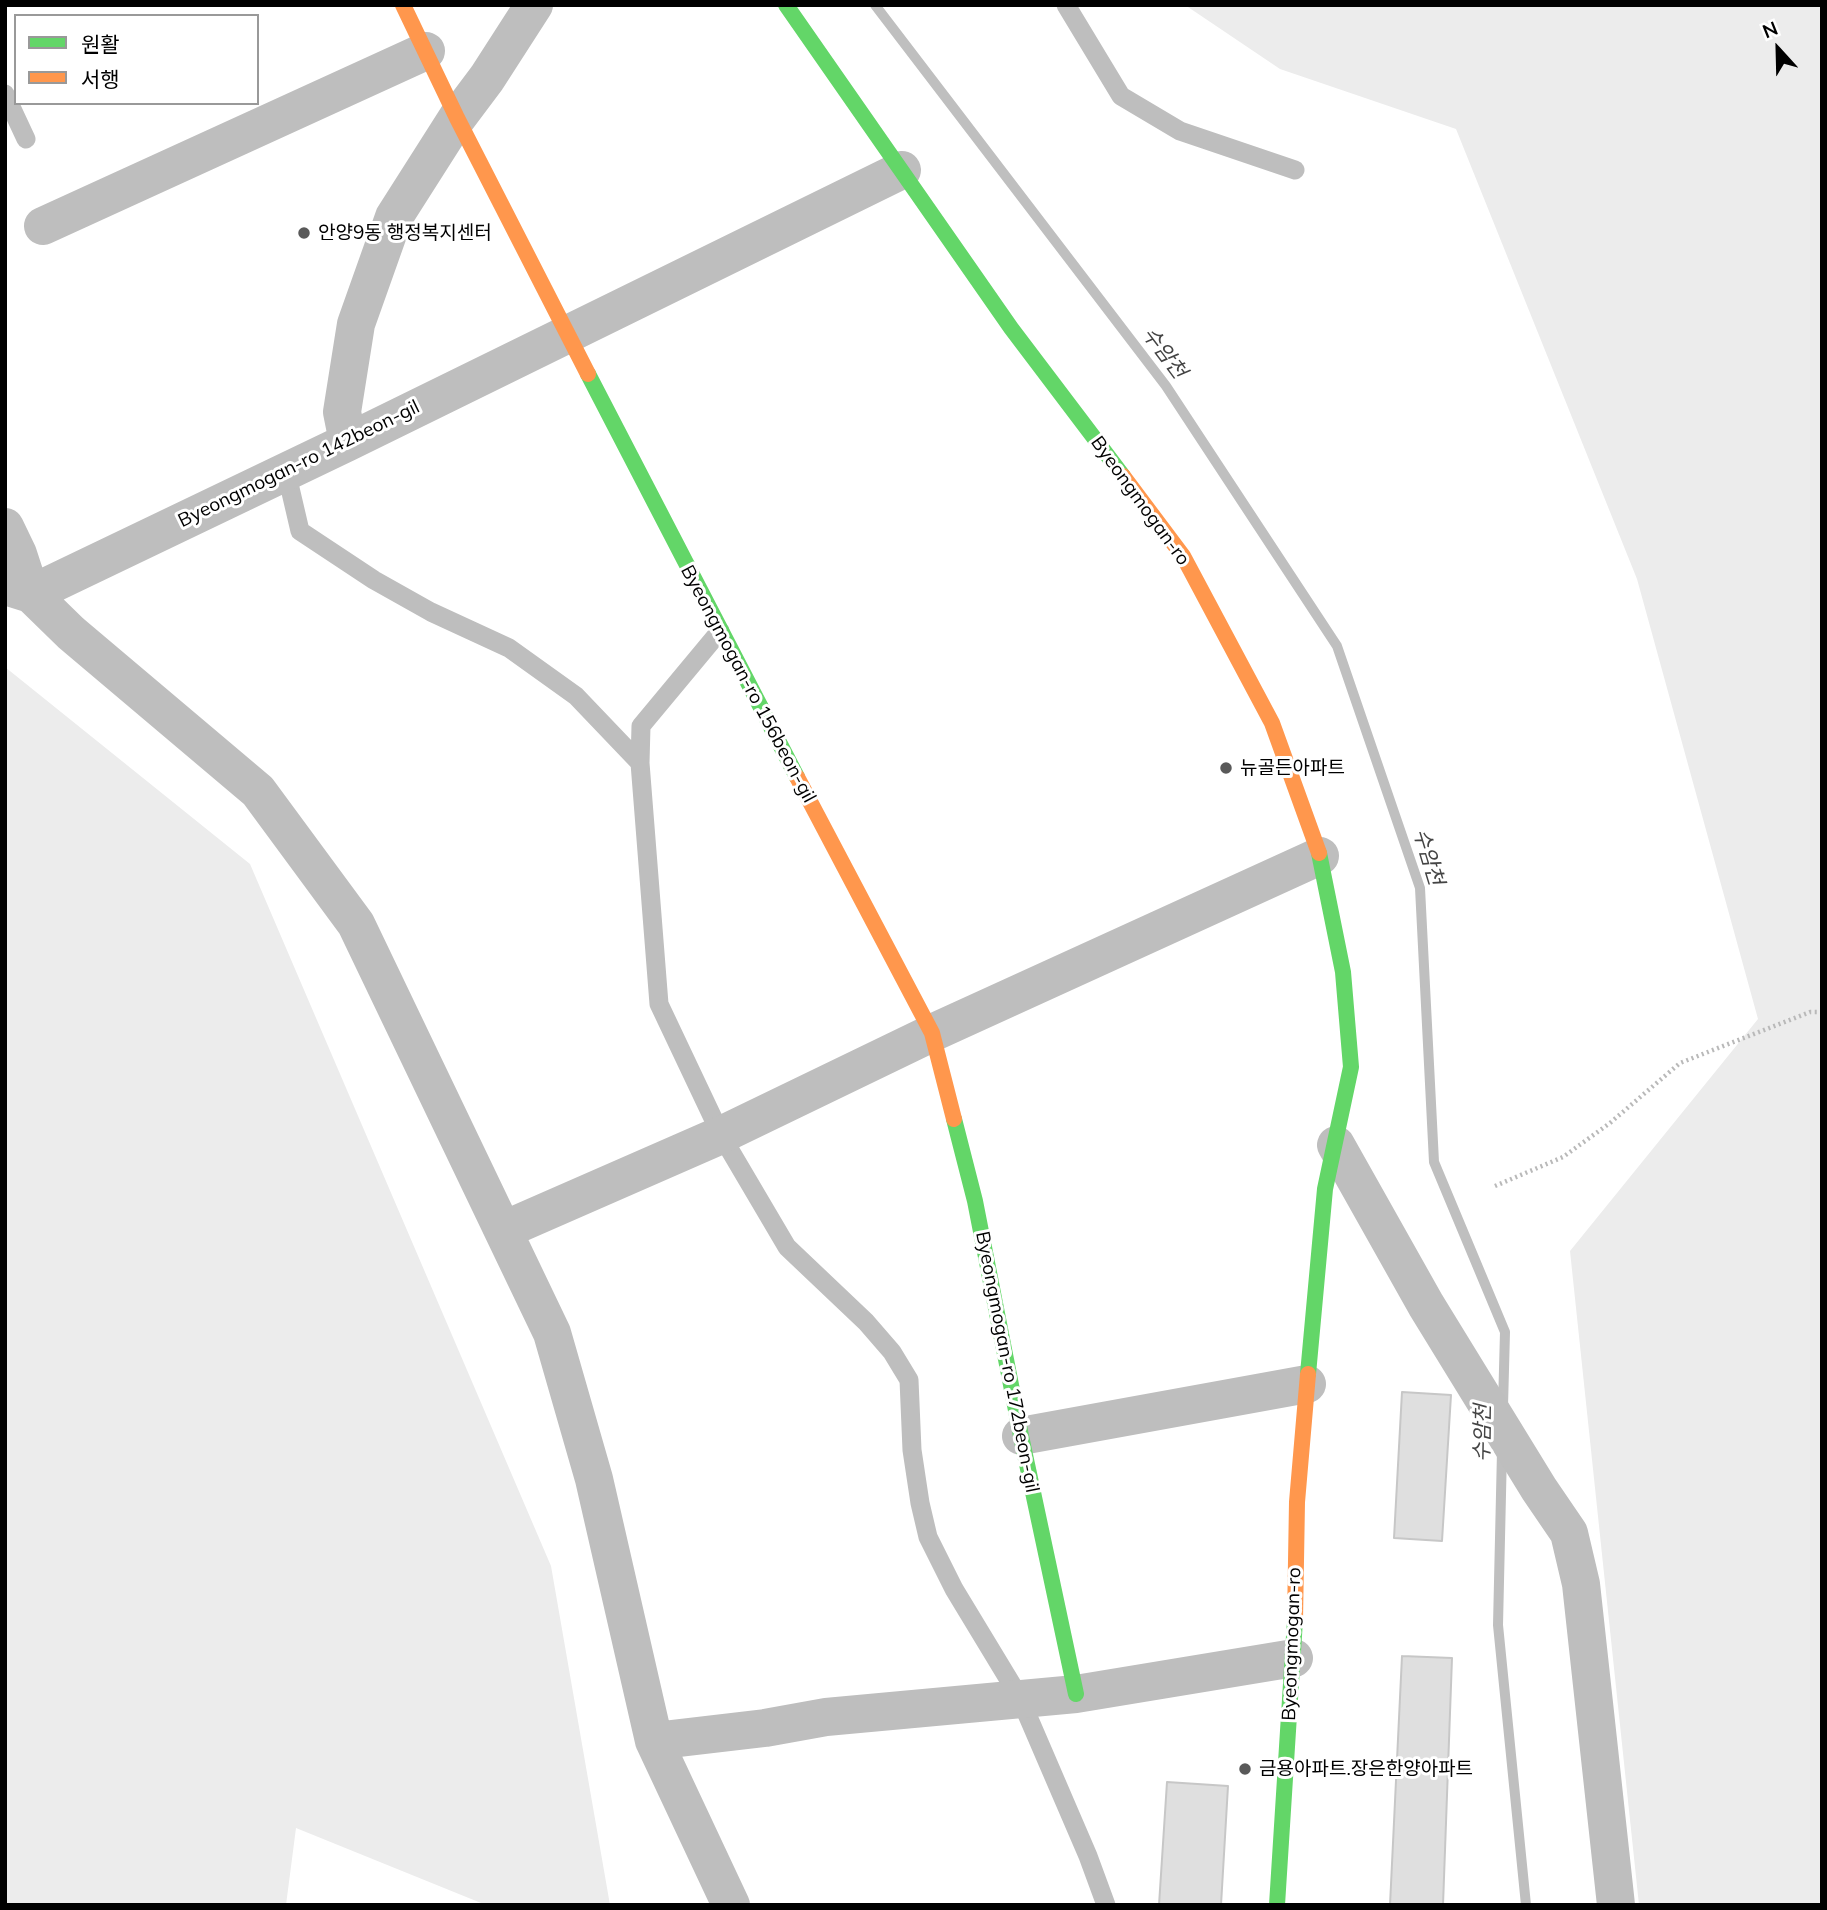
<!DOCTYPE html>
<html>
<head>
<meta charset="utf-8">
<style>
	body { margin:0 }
	#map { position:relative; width:1827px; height:1910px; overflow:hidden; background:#fff; font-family:Mulish,"Noto Sans KR",sans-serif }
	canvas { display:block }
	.frame { position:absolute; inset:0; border:7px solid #000; pointer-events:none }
	.legend { position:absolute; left:14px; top:14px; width:245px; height:91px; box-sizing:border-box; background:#fff; border:2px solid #999; margin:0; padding:9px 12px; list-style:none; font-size:21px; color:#000 }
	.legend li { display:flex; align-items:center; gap:14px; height:35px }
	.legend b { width:35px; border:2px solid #999 }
	.north { position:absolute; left:1743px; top:14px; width:70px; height:70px; -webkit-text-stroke:5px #fff; paint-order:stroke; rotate:338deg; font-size:19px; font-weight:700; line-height:28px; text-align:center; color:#000 }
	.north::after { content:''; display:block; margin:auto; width:24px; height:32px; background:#000; clip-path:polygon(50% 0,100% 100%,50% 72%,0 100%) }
</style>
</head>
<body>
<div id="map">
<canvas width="1827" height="1910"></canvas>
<div class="frame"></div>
<ul class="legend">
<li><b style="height:9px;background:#63d668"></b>원활</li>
<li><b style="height:9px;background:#ff974d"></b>서행</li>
</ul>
<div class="north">N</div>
</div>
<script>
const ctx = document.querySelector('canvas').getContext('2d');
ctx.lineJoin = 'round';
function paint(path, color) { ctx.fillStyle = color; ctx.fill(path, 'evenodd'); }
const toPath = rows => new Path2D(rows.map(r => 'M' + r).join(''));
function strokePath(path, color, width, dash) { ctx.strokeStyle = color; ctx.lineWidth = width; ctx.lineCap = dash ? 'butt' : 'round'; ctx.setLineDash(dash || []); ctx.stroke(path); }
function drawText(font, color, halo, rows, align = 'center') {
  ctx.font = font + ' Mulish,"Noto Sans KR",sans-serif'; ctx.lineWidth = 6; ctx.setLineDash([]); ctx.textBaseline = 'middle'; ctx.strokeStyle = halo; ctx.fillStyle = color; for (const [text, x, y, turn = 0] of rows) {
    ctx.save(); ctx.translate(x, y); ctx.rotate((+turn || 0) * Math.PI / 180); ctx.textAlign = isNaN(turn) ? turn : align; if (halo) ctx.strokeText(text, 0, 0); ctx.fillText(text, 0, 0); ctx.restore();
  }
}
paint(toPath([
	[1185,5,1822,5,1822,1905,1639,1905,1570,1251,1758,1019,1637,579,1456,129,1280,69],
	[5,667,250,864,551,1566,610,1905,486,1905,296,1828,286,1905,5,1905]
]), '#ececec');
strokePath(toPath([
	[875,5,1166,386,1337,646,1420,888,1434,1162,1505,1332,1503,1406],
	[1502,1451,1498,1625,1526,1905]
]), '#bfbfbf', 10);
const building = toPath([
	[1402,1392,1451,1395,1442,1541,1394,1538,1402,1392],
	[1402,1656,1452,1658,1443,1905,1390,1905,1402,1656],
	[1167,1782,1228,1786,1221,1905,1159,1905,1167,1782]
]);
paint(building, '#dfdfdf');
strokePath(building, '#c7c7c7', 2);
strokePath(toPath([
	[1495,1186,1563,1157,1610,1123,1680,1063,1810,1012,1822,1012]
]), '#b9b9b9', 4.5, [2, 3.5]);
strokePath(toPath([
	[1066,5,1121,96,1180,131,1295,170],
	[5,94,26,139],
	[286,471,300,531,374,580,431,612,509,648,576,696,640,763,659,1004,721,1135,787,1247,866,1322,892,1352,909,1380,912,1450,920,1503,928,1537,954,1589,1020,1698,1088,1856,1106,1905],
	[640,763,641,726,720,631]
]), '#bebebe', 19);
strokePath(toPath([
	[43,226,426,51],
	[348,442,342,412,356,324,394,217,457,118,487,78,534,5],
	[5,527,18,554,31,594,348,442,902,170],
	[5,586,31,594,71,633,258,791,356,924,552,1333,594,1479,654,1741],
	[1336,1145,1426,1305,1539,1489,1569,1533,1581,1584,1616,1905],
	[504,1230,721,1135,932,1033,1320,856],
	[1021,1436,1307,1384],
	[731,1905,654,1741,765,1728,826,1717,1076,1694,1294,1658]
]), '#bebebe', 38);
strokePath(toPath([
	[786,5,1011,328,1123,476],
	[588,374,797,777],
	[954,1119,975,1201,1021,1436,1076,1694],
	[1308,1374,1325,1189,1351,1067,1343,972,1319,853],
	[1277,1905,1295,1620]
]), '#63d668', 16);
strokePath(toPath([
	[403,5,457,118,588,374],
	[1123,476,1183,556,1272,723,1319,853],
	[797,777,932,1033,954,1119],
	[1295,1620,1297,1502,1308,1374]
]), '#ff974d', 16);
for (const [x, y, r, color] of [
	[304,233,7,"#595959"],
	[1226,768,7,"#595959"],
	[1245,1769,7,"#595959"]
]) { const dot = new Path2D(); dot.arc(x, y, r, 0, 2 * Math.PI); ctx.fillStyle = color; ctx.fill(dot); strokePath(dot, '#fff', 2.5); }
drawText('19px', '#000', '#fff', [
	["안양9동 행정복지센터",318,233],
	["뉴골든아파트",1240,768],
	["금용아파트.장은한양아파트",1259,1769]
], 'left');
drawText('19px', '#000', '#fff', [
	["Byeongmogan-ro 142beon-gil",299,464,-26],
	["Byeongmogan-ro",1140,501,54],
	["Byeongmogan-ro 156beon-gil",748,684,62],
	["Byeongmogan-ro 172beon-gil",1007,1362,79],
	["Byeongmogan-ro",1292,1644,-88]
]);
drawText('italic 21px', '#444', '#fff', [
	["수암천",1164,353,53],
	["수암천",1428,857,73],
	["수암천",1483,1433,-89]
]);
</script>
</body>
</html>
